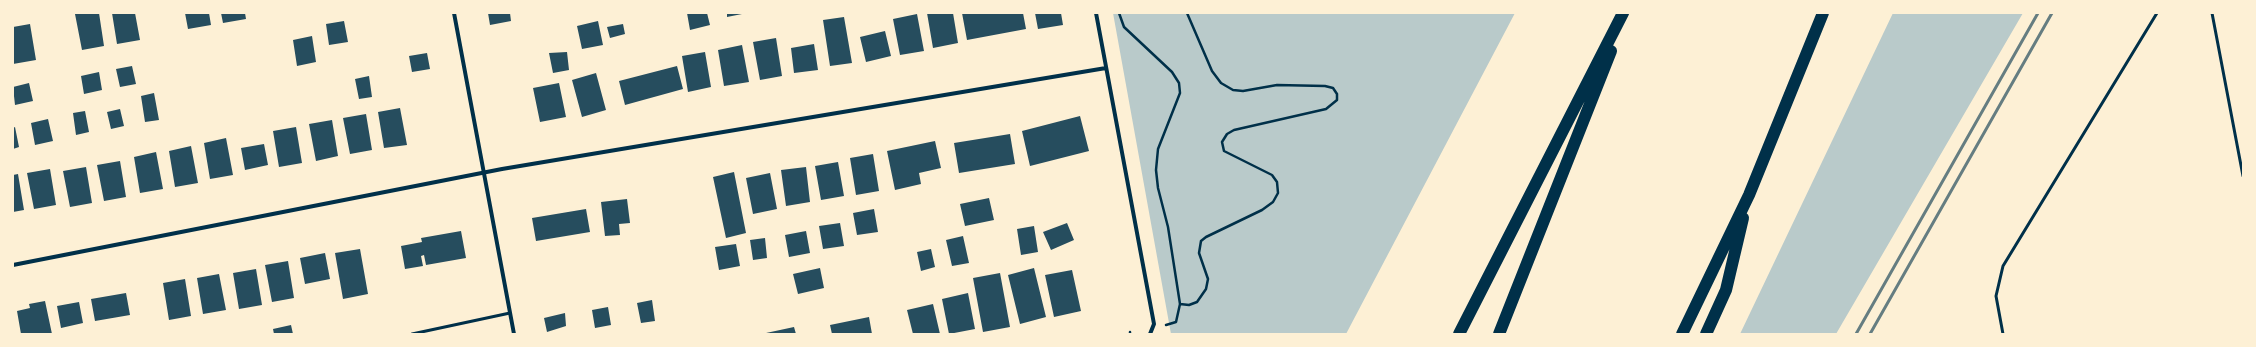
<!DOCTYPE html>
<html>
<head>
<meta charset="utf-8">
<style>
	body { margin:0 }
	#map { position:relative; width:2256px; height:347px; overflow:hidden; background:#fdf0d5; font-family:Spectral,serif }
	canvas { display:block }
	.frame { position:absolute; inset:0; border:14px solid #fdf0d5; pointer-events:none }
</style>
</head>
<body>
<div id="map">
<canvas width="2256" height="347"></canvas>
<div class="frame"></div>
</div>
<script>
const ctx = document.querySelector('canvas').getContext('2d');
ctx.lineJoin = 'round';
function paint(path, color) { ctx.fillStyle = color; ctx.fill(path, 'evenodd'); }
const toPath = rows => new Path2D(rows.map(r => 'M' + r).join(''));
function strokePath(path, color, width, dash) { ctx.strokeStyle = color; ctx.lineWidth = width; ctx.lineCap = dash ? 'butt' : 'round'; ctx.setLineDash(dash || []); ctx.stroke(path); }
paint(toPath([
	[1113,13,1515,13,1346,334,1171,334],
	[1893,13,2023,13,1836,334,1740,334]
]), '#b9caca');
paint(toPath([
	[99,13,104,46,82,50,75,14],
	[112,13,135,13,140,40,117,44],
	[185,13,209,13,211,25,188,29],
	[221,13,245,13,246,19,223,23],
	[488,13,510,13,511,21,490,25],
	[687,13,707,13,710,25,690,30],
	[727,13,742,13,742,14,727,17],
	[927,13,953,13,958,43,933,48],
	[962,13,1023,13,1026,29,967,40],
	[1035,13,1061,13,1063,25,1038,29],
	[917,14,924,51,900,55,893,19],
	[844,17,852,63,830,66,823,20],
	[344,21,348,42,329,45,326,24],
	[598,21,603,45,582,49,577,26],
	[30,24,36,60,13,64,13,27],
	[623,24,625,34,610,38,607,27],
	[885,31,891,56,866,62,860,37],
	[312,36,316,62,297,66,293,40],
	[776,38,782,76,760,80,753,42],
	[814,44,818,70,794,73,791,48],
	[742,45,749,82,724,86,718,50],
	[567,52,569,70,553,73,549,53],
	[705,52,711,87,688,92,682,56],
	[427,53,430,69,412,72,409,56],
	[132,66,136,84,120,87,116,69],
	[677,66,683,89,625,105,619,81],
	[99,72,102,90,84,94,81,76],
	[596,73,606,110,582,117,572,80],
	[369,76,372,97,359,99,355,79],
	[29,83,33,101,15,105,13,87],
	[559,83,566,117,540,122,533,88],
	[154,93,159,120,145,122,141,96],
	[400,108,407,145,384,148,378,112],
	[120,109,124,126,111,129,107,112],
	[85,111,89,132,76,135,73,113],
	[366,114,372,150,350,154,343,118],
	[1080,116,1089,151,1030,166,1022,131],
	[48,119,53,141,35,145,31,123],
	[332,120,338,156,316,161,309,124],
	[15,127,19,147,13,149,13,128],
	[296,127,302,163,279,167,273,131],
	[1010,134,1015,164,959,173,954,143],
	[226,138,233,175,210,179,204,143],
	[935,141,941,168,919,173,921,184,895,190,887,151],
	[264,144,268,165,245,170,241,148],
	[191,146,198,183,175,187,169,151],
	[156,152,163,189,140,193,134,157],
	[873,154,879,191,856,195,850,158],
	[120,161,126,197,104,201,97,165],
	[838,162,844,196,821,200,815,166],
	[86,167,92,203,70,207,63,171],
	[806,167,810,202,786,206,781,170],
	[50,169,56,205,34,209,27,173],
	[734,172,746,233,726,238,713,177],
	[770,173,777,209,753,214,746,178],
	[18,174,24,210,13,212,13,175],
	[989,198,994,220,965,226,960,204],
	[627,199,630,223,619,224,620,235,605,236,601,202],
	[586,209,590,232,536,241,532,218],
	[874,209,878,232,857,235,853,213],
	[840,223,844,246,823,249,819,226],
	[1067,223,1074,240,1051,250,1043,232],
	[1034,226,1038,252,1021,255,1017,229],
	[461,231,466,258,426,265,424,255,421,256,423,266,405,269,401,246,422,242,421,238],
	[806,231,810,253,789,257,785,235],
	[963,236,969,263,952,266,946,240],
	[765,238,767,258,753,260,750,240],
	[736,244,740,266,719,270,715,247],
	[360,249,368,294,343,299,335,253],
	[931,249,935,267,921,271,917,252],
	[325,253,330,279,305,284,300,258],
	[288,261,294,298,272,302,265,265],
	[820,268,824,288,798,294,793,274],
	[1034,268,1046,317,1020,324,1008,275],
	[256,269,262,305,239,309,233,273],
	[1072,270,1081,311,1054,317,1045,275],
	[1000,273,1010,327,983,332,973,278],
	[219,274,226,310,203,314,197,278],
	[185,279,191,316,169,320,163,283],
	[126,293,130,315,95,321,91,299],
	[968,293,975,329,949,334,942,299],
	[652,300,655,321,641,323,637,303],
	[45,301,52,334,21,334,17,311,30,308,29,304],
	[79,302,83,323,61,328,57,306],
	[933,304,940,334,913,334,907,310],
	[608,307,611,325,595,328,592,310],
	[565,313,566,326,547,332,544,318],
	[869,317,872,334,832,334,830,325],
	[291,325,293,334,274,334,273,329],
	[794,327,796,334,766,334,766,333]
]), '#264d5e');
strokePath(toPath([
	[1119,13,1124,27,1172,72,1179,83,1180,93,1158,149,1156,170,1158,188,1168,227,1180,304,1189,305,1197,302,1206,289,1208,279,1199,253,1201,241,1206,237,1262,210,1273,202,1278,193,1277,182,1272,175,1224,151,1222,142,1227,134,1234,130,1326,109,1337,100,1337,94,1333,88,1325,86,1277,85,1243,91,1233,90,1221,83,1212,71,1187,13],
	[1166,325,1176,322,1180,304],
	[1130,332,1130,334]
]), '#003049', 2.5);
strokePath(toPath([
	[2212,13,2243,176],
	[412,334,510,313],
	[2003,334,1996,296,2003,266,2157,13]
]), '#003049', 3);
strokePath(toPath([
	[454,13,514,334],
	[1096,13,1154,324,1150,334],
	[13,265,502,169,1106,68]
]), '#003049', 4);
strokePath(toPath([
	[1459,334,1623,13],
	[1499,334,1611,51],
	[1682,334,1749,195,1823,13],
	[1706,334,1726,290,1743,218]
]), '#003049', 12);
strokePath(toPath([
	[1856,334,2038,13],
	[1870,334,2052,13]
]), '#657d81', 3);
</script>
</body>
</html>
